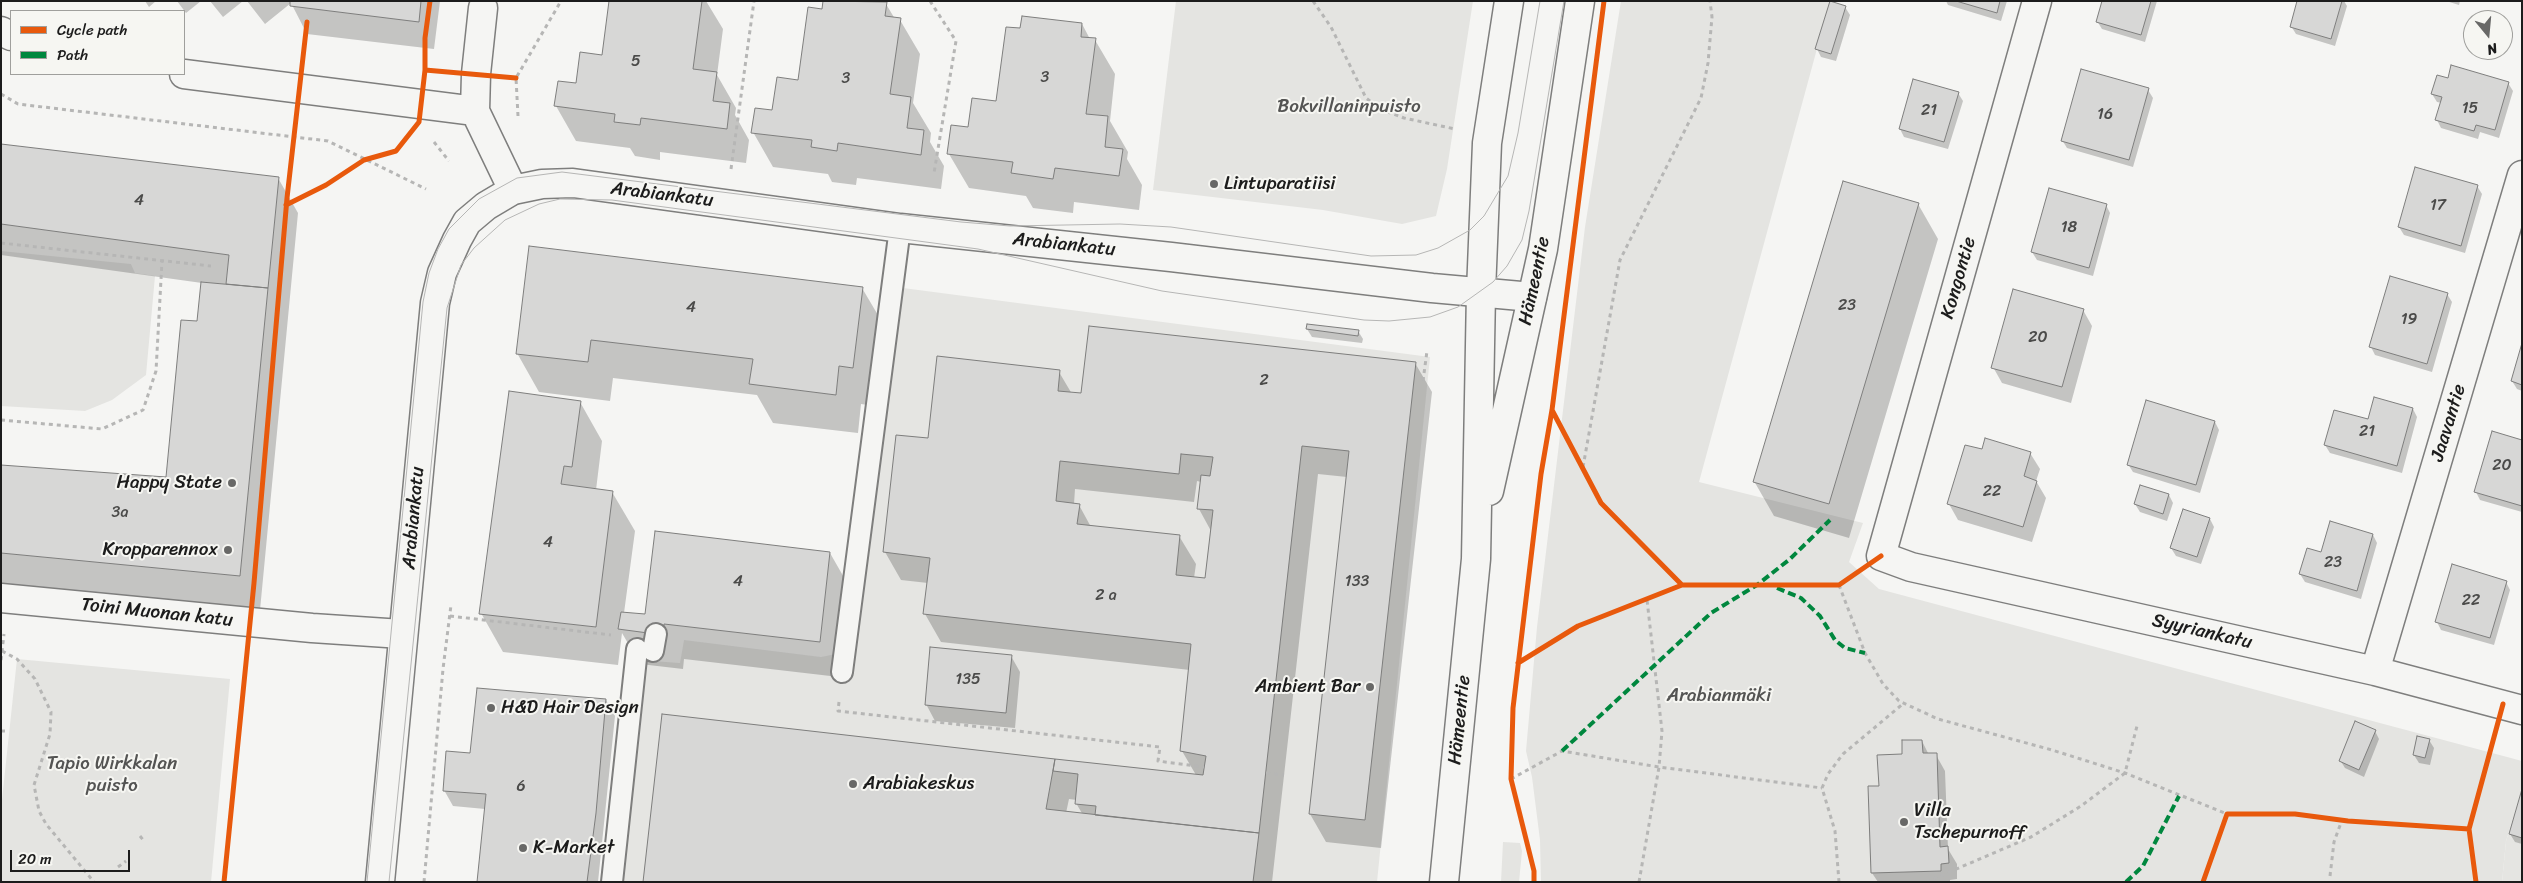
<!DOCTYPE html>
<html>
<head>
<meta charset="utf-8">
<style>
	body { margin:0 }
	#map { position:relative; width:2523px; height:883px; overflow:hidden; background:#f5f5f3; font-family:Sriracha,sans-serif }
	canvas { display:block }
	.frame { position:absolute; inset:0; border:2px solid #1c1c1c; pointer-events:none }
	.legend { position:absolute; left:10px; top:10px; width:175px; height:65px; box-sizing:border-box; background:#f6f6f2; border:1px solid #9f9f9c; margin:0; padding:6px 9px; list-style:none; font-size:15px; color:#1c1c1c }
	.legend li { display:flex; align-items:center; gap:10px; height:25px }
	.legend b { width:25px; border:1px solid #9f9f9c }
	.north { position:absolute; left:2463px; top:10px; width:50px; height:50px; box-sizing:border-box; background:#f6f6f2; border:1px solid #9f9f9c; border-radius:50%; rotate:163deg; font-size:14px; font-weight:700; line-height:20px; text-align:center; color:#1c1c1c }
	.north::after { content:''; display:block; margin:auto; width:18px; height:22px; background:#686867; clip-path:polygon(50% 0,100% 100%,50% 72%,0 100%) }
	.scale { position:absolute; left:10px; top:850px; width:120px; height:22px; box-sizing:border-box; border:2px solid #1c1c1c; border-top:0; padding-left:6px; font-size:15px; line-height:18px; white-space:nowrap; color:#1c1c1c; -webkit-text-stroke:4px #f6f6f2; paint-order:stroke }
</style>
</head>
<body>
<div id="map">
<canvas width="2523" height="883"></canvas>
<div class="frame"></div>
<ul class="legend">
<li><b style="height:6px;background:#e8590c"></b>Cycle path</li>
<li><b style="height:6px;background:#00873e"></b>Path</li>
</ul>
<div class="north">N</div>
<div class="scale">20 m</div>
</div>
<script>
const ctx = document.querySelector('canvas').getContext('2d');
ctx.lineJoin = 'round';
function paint(path, color) { ctx.fillStyle = color; ctx.fill(path, 'evenodd'); }
const toPath = rows => new Path2D(rows.map(r => 'M' + r).join(''));
function strokePath(path, color, width, dash) { ctx.strokeStyle = color; ctx.lineWidth = width; ctx.lineCap = dash ? 'butt' : 'round'; ctx.setLineDash(dash || []); ctx.stroke(path); }
function drawText(font, color, halo, rows, align = 'center') {
  ctx.font = font + ' Sriracha,sans-serif'; ctx.lineWidth = 4; ctx.setLineDash([]); ctx.textBaseline = 'middle'; ctx.strokeStyle = halo; ctx.fillStyle = color; for (const [text, x, y, turn = 0] of rows) {
    ctx.save(); ctx.translate(x, y); ctx.rotate((+turn || 0) * Math.PI / 180); ctx.textAlign = isNaN(turn) ? turn : align; if (halo) ctx.strokeText(text, 0, 0); ctx.fillText(text, 0, 0); ctx.restore();
  }
}
paint(toPath([
	[903,288,1430,357,1377,882,600,882,625,659,680,663,684,640,821,657,855,650],
	[2522,789,2522,882,2502,882,2506,841]
]), '#e5e5e2');
paint(toPath([
	[1176,1,1473,1,1447,169,1436,216,1402,224,1323,210,1153,190],
	[1621,1,1830,1,1699,482,1863,523,1849,562,1879,589,2522,761,2522,789,2506,841,2502,882,1541,882,1540,840,1532,777,1526,751,1537,627,1585,227],
	[1,251,131,264,135,273,155,276,146,375,112,400,85,411,1,406],
	[17,659,230,679,211,882,1,882,1,809],
	[1503,842,1520,843,1522,851,1519,882,1501,882]
]), '#e4e4e1');
paint(toPath([
	[145,1,156,1,149,7],
	[177,1,201,1,186,13],
	[210,1,243,1,223,17],
	[247,1,440,1,434,49,307,34,291,3,265,24],
	[610,1,706,1,723,29,717,75,736,108,735,115,749,140,746,163,660,152,660,160,635,156,630,148,576,141,556,106,603,57],
	[825,1,886,4,895,19,900,20,920,54,913,103,931,133,930,142,944,166,941,189,857,178,856,185,832,182,828,174,773,167,753,132,800,82],
	[1946,1,2007,1,2001,21,1948,5],
	[2103,1,2157,1,2145,42,2102,29,2097,21],
	[2298,1,2344,1,2347,6,2335,46,2296,34,2291,26],
	[2446,1,2460,1,2459,5],
	[1845,7,1850,15,1836,61,1821,57,1817,49],
	[1082,24,1090,39,1095,40,1115,74,1110,121,1128,152,1127,159,1142,185,1139,210,1074,202,1073,213,1033,208,1026,196,969,188,949,154,969,128,997,103,1021,30],
	[2449,80,2508,83,2513,91,2499,138,2480,132,2478,139,2441,128,2437,120,2442,103,2437,102,2432,94],
	[2148,90,2153,98,2133,167,2067,148,2062,140],
	[1958,93,1963,101,1948,149,1904,137,1900,129],
	[1,145,278,178,298,213,260,610,1,586,1,466,167,479,198,322,202,283,1,255],
	[2477,186,2482,194,2465,253,2404,235,2399,227],
	[1918,204,1938,239,1849,538,1774,516,1754,481],
	[2106,205,2110,213,2093,276,2037,260,2032,252],
	[862,288,885,327,875,406,861,404,858,433,773,423,757,395,613,378,610,401,539,392,517,353],
	[2447,294,2452,302,2432,372,2375,355,2371,347],
	[2083,310,2092,326,2071,403,2002,383,1993,367],
	[1307,329,1358,331,1363,339,1362,343,1312,337],
	[2522,348,2522,391,2517,389,2512,381],
	[1415,363,1432,392,1381,848,1326,842,1310,814,1347,477,1318,474,1272,882,645,882,664,715,1196,775,1182,751,1190,670,941,642,925,614,928,583,901,580,885,552,929,439,1059,372,1072,394,1082,395],
	[1197,481,1201,482,1199,509,1211,531,1206,579,1194,578,1196,564,1179,536,1091,527,1079,505,1074,504,1075,489,1194,502],
	[1069,799,1077,800,1076,803,1083,815,1066,813],
	[580,402,602,441,596,490,612,492,635,531,624,613,646,615,830,553,850,588,839,677,684,659,683,669,640,664,622,633,618,665,503,652,481,613],
	[2413,409,2417,417,2402,473,2330,453,2325,445,2369,420],
	[2215,422,2219,430,2200,493,2133,472,2128,464],
	[2522,441,2522,512,2480,500,2476,492],
	[1983,451,2030,453,2040,469,2036,481,2046,498,2032,542,1958,520,1949,504],
	[2169,495,2173,503,2167,521,2140,512,2135,504],
	[2210,519,2214,527,2201,564,2176,556,2171,548],
	[2373,535,2377,543,2361,599,2305,582,2300,574,2322,554],
	[2506,582,2510,590,2494,645,2441,630,2437,622],
	[1011,656,1020,672,1015,728,935,721,926,704],
	[606,700,615,716,598,882,478,882,485,809,453,806,444,790,472,754],
	[2375,731,2379,739,2364,777,2345,768,2340,760],
	[2429,740,2434,748,2430,765,2419,763,2414,755],
	[1922,741,1929,755,1936,755,1945,771,1948,849,1957,864,1957,879,1950,880,1950,882,1878,882,1872,873,1870,787,1880,787,1904,755],
	[2522,793,2522,844,2515,842,2510,834]
]), '#0003');
const building = toPath([
	[290,1,421,1,419,22,290,6,290,1],
	[609,1,702,1,693,69,717,72,713,101,730,103,727,129,641,118,640,125,614,122,615,114,554,106,558,81,576,83,580,52,602,55,609,1],
	[823,1,887,2,885,16,901,18,890,94,911,97,907,128,924,130,921,155,838,143,837,151,811,147,812,140,751,133,755,108,772,110,777,77,798,80,808,7,822,9,823,1],
	[1830,1,1846,6,1831,54,1815,49,1830,1],
	[1956,1,2000,1,1997,13,1956,1],
	[2102,1,2151,1,2141,35,2096,22,2102,1],
	[2297,1,2342,1,2331,39,2290,27,2297,1],
	[1022,16,1082,23,1081,37,1096,38,1086,114,1108,116,1105,147,1123,149,1119,176,1055,168,1053,179,1011,173,1013,162,947,154,951,125,968,127,972,98,996,101,1006,27,1020,28,1022,16],
	[2451,65,2509,82,2495,130,2476,125,2474,131,2435,120,2442,97,2431,94,2437,75,2448,78,2451,65],
	[2081,69,2149,88,2129,160,2061,141,2081,69],
	[1913,79,1959,92,1944,142,1899,129,1913,79],
	[1,144,279,177,268,288,226,284,229,255,1,224,1,144],
	[2415,167,2478,185,2461,246,2398,227,2415,167],
	[1843,181,1919,203,1829,504,1753,482,1843,181],
	[2049,188,2107,204,2089,268,2031,252,2049,188],
	[529,246,863,287,853,368,839,366,836,395,749,384,753,359,591,340,588,362,516,354,529,246],
	[2390,276,2448,293,2427,364,2369,347,2390,276],
	[201,282,268,288,240,576,1,553,1,465,166,477,181,320,197,321,201,282],
	[2013,289,2084,309,2062,387,1991,368,2013,289],
	[1307,324,1359,330,1358,336,1306,329,1307,324],
	[1089,326,1416,362,1365,820,1309,814,1349,451,1302,446,1259,833,1095,815,1096,806,1075,804,1078,774,1053,771,1055,759,1203,775,1206,756,1180,751,1191,644,923,614,930,558,883,552,896,435,928,438,937,356,1060,370,1058,391,1081,393,1089,326],
	[1181,454,1213,457,1210,476,1201,475,1197,509,1213,510,1205,578,1176,575,1180,535,1077,524,1080,504,1056,501,1060,461,1179,474,1181,454],
	[2522,343,2522,385,2511,381,2522,343],
	[509,391,581,401,572,467,564,466,561,484,613,491,596,627,479,614,509,391],
	[2374,397,2413,408,2397,466,2324,445,2334,410,2368,419,2374,397],
	[2146,400,2215,421,2196,485,2127,465,2146,400],
	[2492,431,2522,440,2522,506,2474,492,2492,431],
	[1985,438,2031,452,2024,476,2037,481,2023,527,1947,504,1965,445,1982,449,1985,438],
	[2140,485,2169,494,2163,514,2134,504,2140,485],
	[2183,509,2210,518,2197,557,2170,548,2183,509],
	[2330,521,2373,534,2357,591,2299,574,2307,548,2321,552,2330,521],
	[655,531,830,552,820,642,664,624,663,635,618,629,621,612,645,614,655,531],
	[2452,564,2507,581,2490,638,2435,622,2452,564],
	[930,647,1012,655,1006,713,925,705,930,647],
	[477,688,606,699,596,813,587,882,477,882,486,794,443,791,446,751,470,753,477,688],
	[662,714,1055,759,1046,809,1259,833,1253,882,643,882,662,714],
	[2355,721,2376,730,2359,770,2339,761,2355,721],
	[2417,736,2430,739,2425,758,2413,755,2417,736],
	[1902,740,1922,740,1923,753,1937,753,1940,847,1948,846,1949,863,1941,864,1941,871,1871,873,1868,786,1879,786,1877,755,1902,754,1902,740],
	[2522,789,2522,838,2509,834,2522,789]
]);
paint(building, '#d7d7d6');
strokePath(building, '#7e7e7d', 1);
const service = toPath([
	[653,651,656,634],
	[842,672,900,228],
	[612,882,637,649]
]);
const minor = toPath([
	[2037,1,1881,556,1911,567,2375,671,2522,710],
	[483,8,476,74,475,111,513,190],
	[1,31,11,36],
	[184,74,475,111],
	[1,598,312,628,402,634],
	[2375,671,2522,175]
]);
const tertiary = toPath([
	[380,882,435,303,442,273,457,240,467,222,486,206,513,190,542,184,573,183,900,228,1171,257,1432,288,1532,297]
]);
const secondary = toPath([
	[1489,491,1543,249,1580,1],
	[1444,882,1476,559,1481,292,1487,143,1509,1]
]);
strokePath(service, '#7e7e7d', 24);
strokePath(minor, '#7e7e7d', 31);
strokePath(tertiary, '#7e7e7d', 31);
strokePath(secondary, '#7e7e7d', 31);
strokePath(toPath([
	[930,1,956,41,934,173],
	[1313,1,1331,27,1366,98,1380,109,1404,118,1455,129],
	[1,94,18,104,328,141,426,189],
	[518,116,516,78,561,1],
	[434,142,449,161],
	[731,169,754,1],
	[1,243,211,266],
	[1423,381,1427,351],
	[1,420,102,429,143,410,156,371,162,261],
	[1583,467,1620,260,1701,98,1708,63,1712,17,1710,1],
	[1839,585,1865,653,1883,684,1899,701,1938,719,2052,750,2125,773,2227,814],
	[450,616,611,635],
	[2,651,17,659,35,679,51,712,50,734,34,785,39,811,46,824,94,882],
	[1,660,4,634],
	[839,702,838,711,1160,747,1158,761,1204,767],
	[1,731,9,731],
	[1266,773,1284,775],
	[1511,779,1562,751,1659,767,1822,788],
	[140,836,144,841],
	[118,867,126,861],
	[2330,876,2334,842,2342,820],
	[424,882,443,669,451,605],
	[1639,882,1659,767,1662,731,1647,600],
	[1839,882,1835,831,1822,788,1828,774,1843,754,1904,703],
	[1926,882,2031,837,2081,806,2125,773,2137,726]
]), '#b6b6b5', 3, [4, 4]);
strokePath(service, '#f5f5f3', 20);
strokePath(minor, '#f5f5f3', 28);
strokePath(tertiary, '#f5f5f3', 28);
strokePath(secondary, '#f5f5f3', 28);
strokePath(toPath([
	[367,882,423,302,429,273,438,249,449,229,479,199,517,178,562,172,961,222,1010,226,1120,224,1171,227,1371,256,1416,255,1438,248,1470,230,1484,216,1508,176,1518,133,1540,1],
	[389,882,447,308,461,265,474,248,505,220,539,204,560,199,612,200,978,249,1162,291,1364,320,1389,321,1430,317,1458,307,1493,282,1507,266,1522,240,1529,211,1564,1]
]), '#b6b6b5', 1);
strokePath(toPath([
	[1777,588,1801,598,1820,616,1835,640,1845,648,1865,653],
	[1562,751,1711,613,1757,585,1790,559,1830,520],
	[2126,882,2143,866,2179,796]
]), '#00873e', 4, [8, 4]);
strokePath(toPath([
	[430,1,425,38,425,70,516,78],
	[286,205,326,185,364,160,396,151,419,122,425,70],
	[1552,410,1601,503,1682,585,1839,585,1881,556],
	[1518,663,1578,626,1682,585],
	[224,882,254,583,287,198,307,22],
	[1534,882,1534,871,1511,779,1513,708,1541,474,1552,410,1604,1],
	[2203,882,2227,814,2295,814,2348,821,2469,829],
	[2476,882,2469,829,2503,704]
]), '#e8590c', 5);
for (const [x, y, r, color] of [
	[1214,184,5,"#686867"],
	[232,483,5,"#686867"],
	[228,550,5,"#686867"],
	[1370,687,5,"#686867"],
	[491,708,5,"#686867"],
	[853,784,5,"#686867"],
	[1904,822,5,"#686867"],
	[523,848,5,"#686867"]
]) { const dot = new Path2D(); dot.arc(x, y, r, 0, 2 * Math.PI); ctx.fillStyle = color; ctx.fill(dot); strokePath(dot, '#f6f6f2', 2); }
drawText('16px', '#4b4b4a', null, [
	["5",636,62],
	["3",1045,78],
	["3",846,79],
	["15",2470,109],
	["21",1929,111],
	["16",2105,115],
	["4",139,201],
	["17",2438,206],
	["18",2069,228],
	["23",1847,306],
	["4",691,308],
	["19",2409,320],
	["20",2038,338],
	["2",1264,381],
	["21",2367,432],
	["20",2502,466],
	["22",1992,492],
	["3a",120,513],
	["4",548,543],
	["23",2333,563],
	["4",738,582],
	["133",1357,582],
	["2 a",1106,596],
	["22",2471,601],
	["135",968,680],
	["6",521,787]
]);
drawText('19px', '#545453', '#f6f6f2', [
	["Bokvillaninpuisto",1349,107],
	["Arabianmäki",1719,696],
	["Tapio Wirkkalan",112,764],
	["puisto",112,786]
]);
drawText('19px', '#1c1c1c', '#f6f6f2', [
	["Lintuparatiisi",1224,184],
	["Happy State",222,483,"right"],
	["Kropparennox",218,550,"right"],
	["Ambient Bar",1360,687,"right"],
	["H&D Hair Design",501,708],
	["Arabiakeskus",863,784],
	["Villa",1914,811],
	["Tschepurnoff",1914,833],
	["K-Market",533,848]
], 'left');
drawText('19px', '#1c1c1c', '#f6f6f2', [
	["Arabiankatu",662,195,7],
	["Arabiankatu",1064,245,6],
	["Kongontie",1959,278,-74],
	["Hämeentie",1535,281,-78],
	["Jaavantie",2449,423,-73],
	["Arabiankatu",414,518,-85],
	["Toini Muonan katu",157,613,6],
	["Syyriankatu",2202,632,13],
	["Hämeentie",1460,720,-84]
]);
</script>
</body>
</html>
